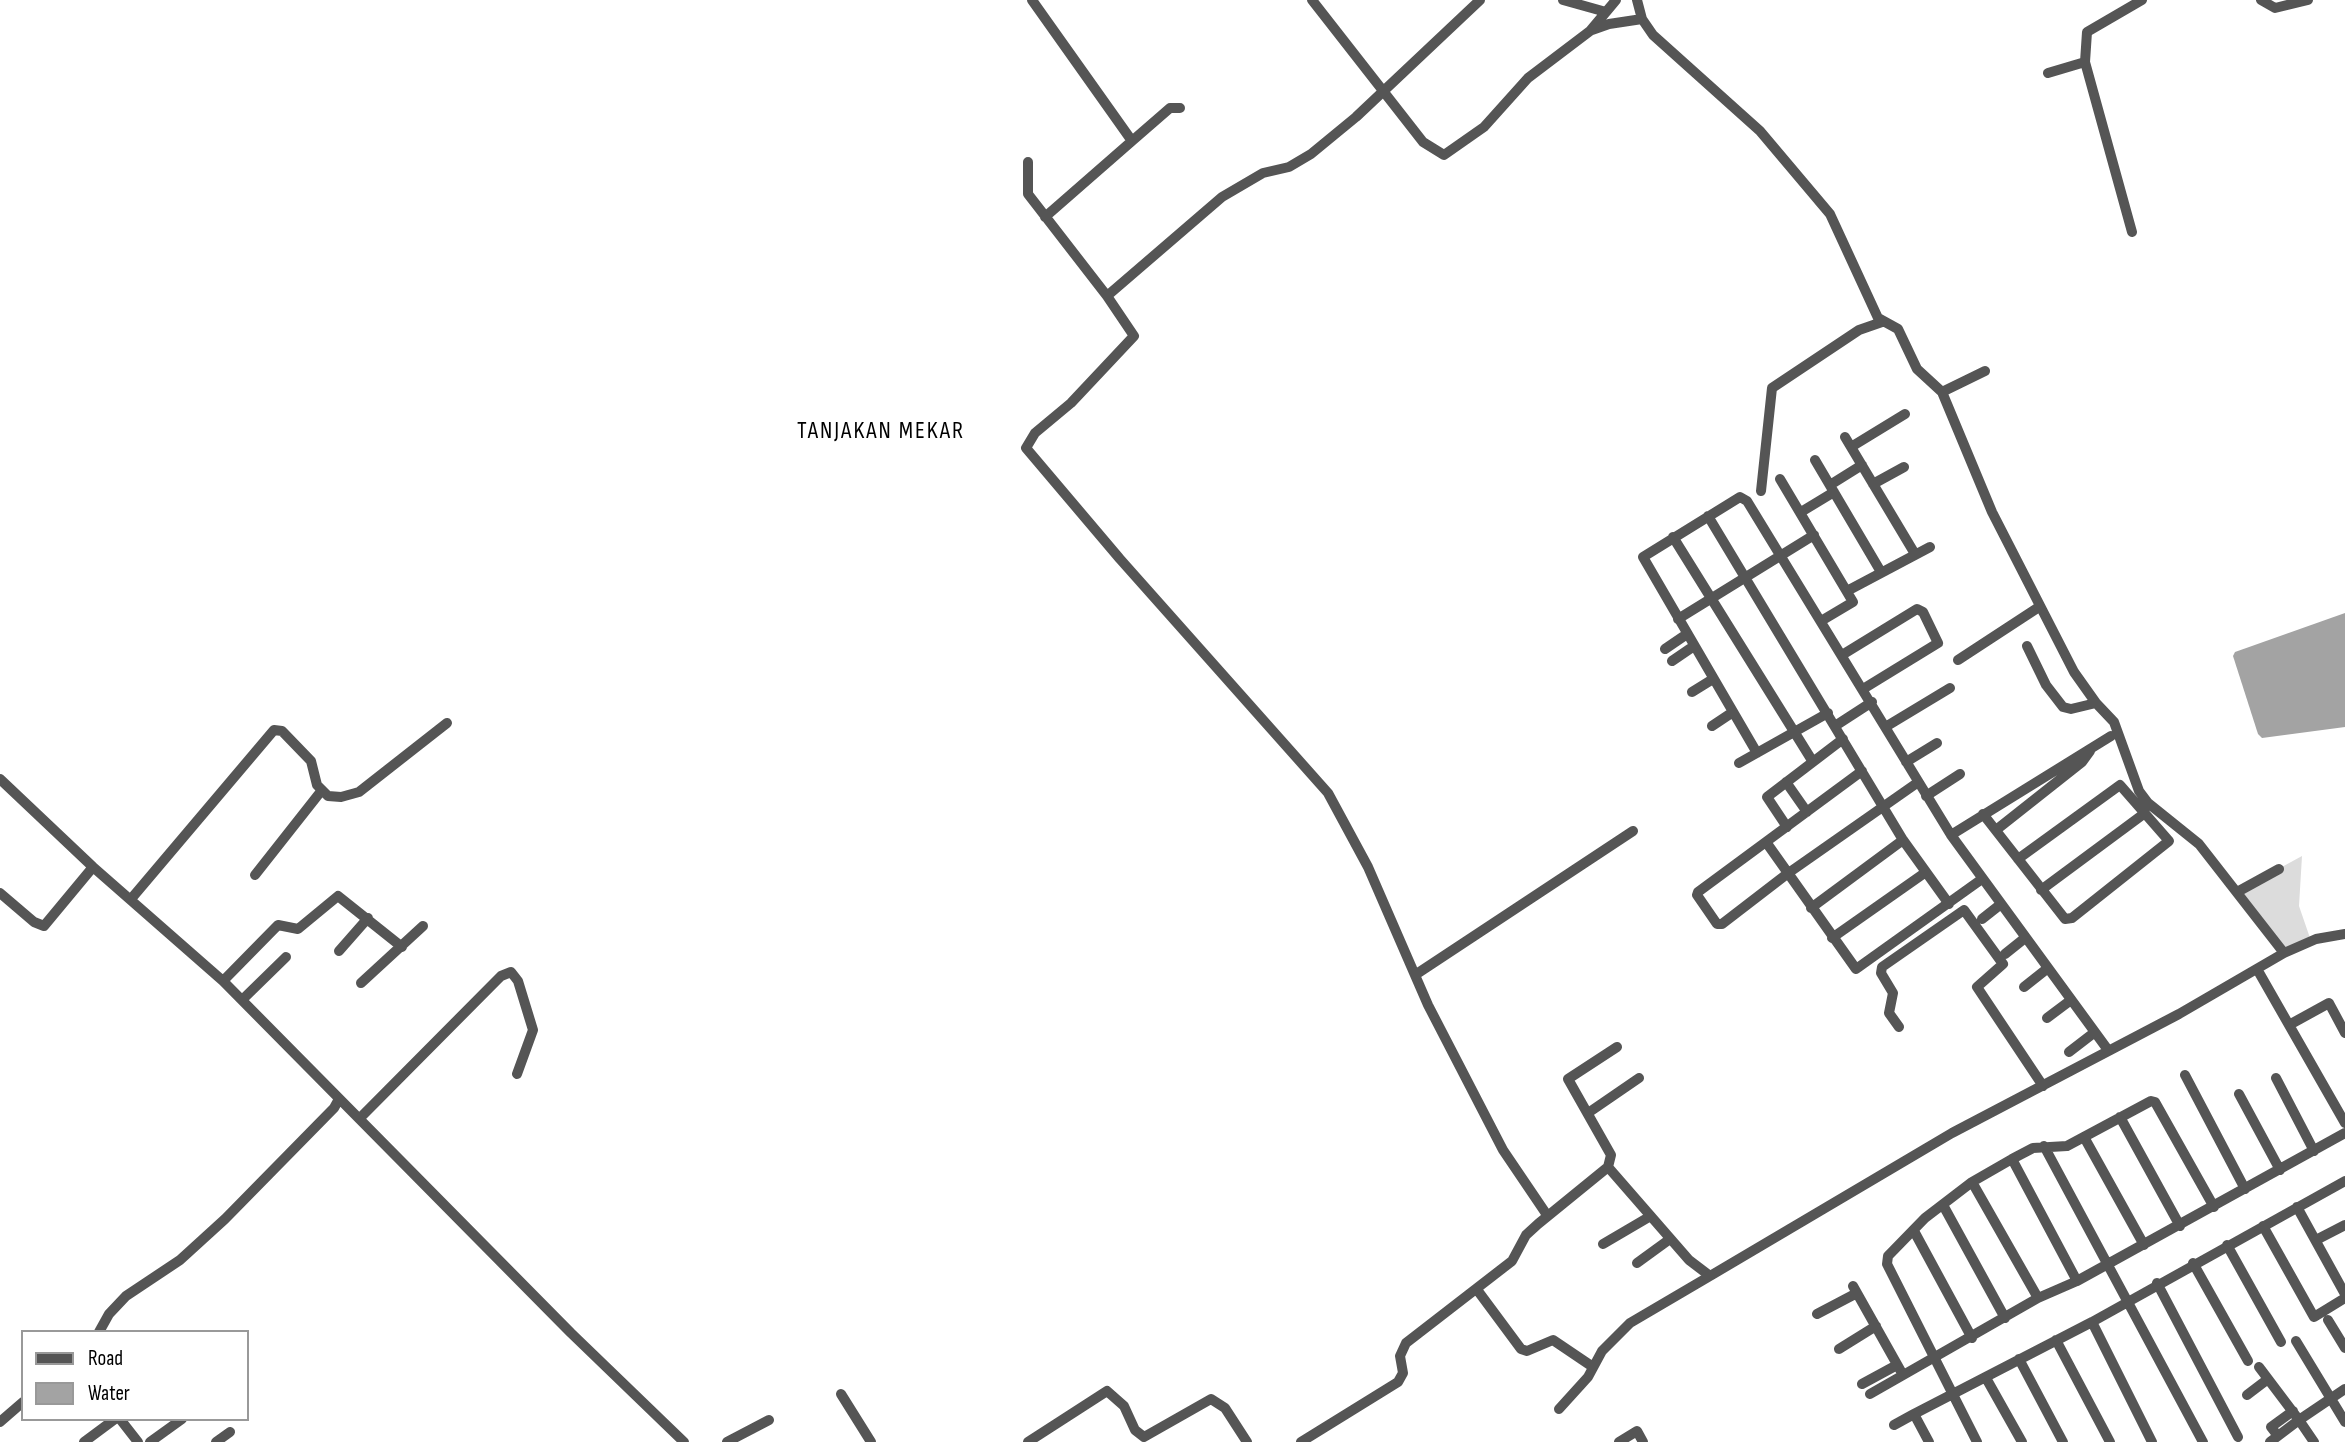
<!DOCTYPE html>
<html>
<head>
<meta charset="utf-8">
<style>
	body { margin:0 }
	#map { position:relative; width:2345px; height:1442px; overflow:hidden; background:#fff; font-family:"Sofia Sans Condensed",sans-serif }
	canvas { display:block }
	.legend { position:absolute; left:21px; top:1330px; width:228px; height:91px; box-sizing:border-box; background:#fff; border:2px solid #999; margin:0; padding:9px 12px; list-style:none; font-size:21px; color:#000 }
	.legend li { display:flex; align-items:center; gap:14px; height:35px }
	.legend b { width:35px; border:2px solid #999 }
</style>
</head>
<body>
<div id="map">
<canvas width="2345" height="1442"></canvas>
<ul class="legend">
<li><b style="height:9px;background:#555"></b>Road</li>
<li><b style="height:19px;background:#a3a3a3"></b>Water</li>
</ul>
</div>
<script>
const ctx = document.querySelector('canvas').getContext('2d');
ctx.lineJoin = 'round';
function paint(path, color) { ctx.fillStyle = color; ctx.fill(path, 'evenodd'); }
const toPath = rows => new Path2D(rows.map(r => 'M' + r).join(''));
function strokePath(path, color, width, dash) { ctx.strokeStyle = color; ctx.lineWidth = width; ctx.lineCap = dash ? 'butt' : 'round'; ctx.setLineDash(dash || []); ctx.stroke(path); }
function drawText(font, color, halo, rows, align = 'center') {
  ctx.font = font + ' "Sofia Sans Condensed",sans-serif'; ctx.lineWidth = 5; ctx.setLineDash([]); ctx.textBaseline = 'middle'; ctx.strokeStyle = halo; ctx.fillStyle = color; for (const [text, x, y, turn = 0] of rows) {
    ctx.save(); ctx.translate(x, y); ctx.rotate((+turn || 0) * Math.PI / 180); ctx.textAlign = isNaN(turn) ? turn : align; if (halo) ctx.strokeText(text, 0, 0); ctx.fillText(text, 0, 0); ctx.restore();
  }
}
paint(toPath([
	[2302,856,2299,906,2310,938,2282,953,2236,892]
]), '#dcdcdc');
paint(toPath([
	[2345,613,2345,727,2262,738,2258,734,2233,656,2235,652]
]), '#a3a3a3');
strokePath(toPath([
	[1032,0,1132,141,1045,217],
	[1312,0,1423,142,1444,155,1484,127,1528,78,1590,31,1606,12],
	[1563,0,1606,12,1616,0],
	[1637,0,1642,19,1653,35,1760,131,1830,214,1878,318,1898,329,1917,369,1942,392,1992,512,2074,672,2096,703,2114,722,2139,791,2148,803,2199,844,2284,953],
	[2261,0,2275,8,2308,0],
	[1592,30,1609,24,1642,19],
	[2085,62,2132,232],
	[2048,73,2085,62,2087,32,2142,0],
	[1132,141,1170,108,1180,108],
	[1028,162,1028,194,1107,296,1134,336,1071,403,1035,433,1026,448,1120,559,1328,793,1368,867,1428,1005,1503,1150,1547,1215],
	[1107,296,1222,197,1263,173,1289,167,1311,154,1356,117,1480,0],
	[1942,392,1985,371],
	[1845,437,1915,554],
	[1851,447,1905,414],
	[1815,460,1881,572],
	[1780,479,1853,602,1821,621],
	[1873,484,1904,467],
	[1830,485,1862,465],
	[1761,491,1772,388,1859,330,1882,322],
	[1801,512,1834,492],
	[1708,516,1903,840,1949,904],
	[1673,537,1813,762],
	[1847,591,1930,547],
	[1678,619,1814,535],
	[2027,646,2046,685,2063,707,2071,709,2096,703],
	[1665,649,1687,634],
	[1842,655,1917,609,1923,612,1938,643,1863,689],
	[1958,660,2039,607],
	[1672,661,1694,646],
	[1692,692,1713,679],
	[1712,726,1733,712],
	[1835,726,1872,702],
	[1887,726,1950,688],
	[1757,753,1643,557,1740,497,1747,501,1951,835,2108,1050],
	[1906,762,1937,743],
	[1739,763,1828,713],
	[1862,771,1698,892,1697,895,1717,924,1722,924,1787,874,1917,783],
	[0,779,93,867,223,981,571,1333,684,1442],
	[1786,782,1807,812],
	[1926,796,1960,774],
	[1983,814,2065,919,2072,918,2169,841,2120,785,2018,859],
	[1787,827,1767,797,1843,739],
	[1996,830,2082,762,2090,751],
	[1951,835,2111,736],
	[1766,842,1856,969,1982,879],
	[255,875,322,790],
	[2041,890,2145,813],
	[2239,891,2279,869],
	[0,893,34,922,44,926,93,867],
	[131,899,274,730,282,731,311,761,317,785,328,796,341,797,359,792,447,723],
	[1811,908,1903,840],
	[1982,919,2001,904],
	[1832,938,1926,872],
	[339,951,368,918],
	[2005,954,2025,938],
	[2257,969,2345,1123],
	[1415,975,1633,831],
	[223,981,278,925,298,929,338,896,402,947],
	[361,983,423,926],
	[2024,987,2048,968],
	[242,1000,286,957],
	[2047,1018,2071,1000],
	[2289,1025,2329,1003,2345,1033],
	[1899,1027,1889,1013,1893,993,1881,973,1882,967,1964,910,2003,964,1977,987,2043,1086],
	[2069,1052,2095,1032],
	[2185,1075,2245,1189],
	[2276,1078,2314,1151],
	[2239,1094,2280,1170],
	[1588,1113,1639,1078],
	[2120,1117,2180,1226],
	[360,1118,501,976,511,972,518,981,533,1030,517,1074],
	[2084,1137,2144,1245],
	[2044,1146,2203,1442],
	[2012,1159,2077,1281],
	[1608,1167,1611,1155,1568,1079,1617,1047],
	[1972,1182,2038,1298],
	[1943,1205,2005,1318],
	[2297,1207,2345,1294],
	[2263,1226,2314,1317,2345,1298],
	[1914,1231,1972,1338],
	[2316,1240,2345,1225],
	[1603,1244,1649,1217],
	[2227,1245,2281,1342],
	[1637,1263,1670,1239],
	[2193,1263,2248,1361],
	[2157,1283,2238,1437],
	[1853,1286,1903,1375],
	[1478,1291,1521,1349,1527,1351,1553,1340,1593,1367],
	[1817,1314,1857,1293],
	[2328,1320,2345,1348],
	[2092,1322,2152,1442],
	[99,1332,109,1314,126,1296,180,1260,225,1219,334,1108,339,1099],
	[2056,1340,2110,1442],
	[2296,1341,2345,1422],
	[1839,1349,1876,1326],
	[2019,1359,2063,1442],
	[2259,1367,2299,1420,2270,1442],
	[1986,1378,2022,1442],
	[1862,1384,1897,1365],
	[841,1394,871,1442],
	[1870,1394,2038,1298,2077,1281,2345,1133],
	[2247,1395,2268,1379],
	[1559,1409,1588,1377,1602,1351,1630,1323,1710,1276],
	[120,1419,138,1442],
	[0,1422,23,1402],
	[1894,1425,1914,1414],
	[2278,1436,2271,1427,2293,1411],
	[84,1442,115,1419],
	[150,1442,182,1419],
	[216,1442,230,1432],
	[727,1442,769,1420],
	[1028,1442,1107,1391,1124,1406,1135,1430,1144,1437,1211,1399,1225,1408,1247,1442],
	[1301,1442,1398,1382,1403,1373,1400,1356,1406,1343,1512,1261,1526,1235,1538,1224,1608,1167,1689,1260,1710,1276,1952,1133,2179,1014,2284,953,2316,939,2345,934],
	[1619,1442,1637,1431,1643,1442],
	[1929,1442,1914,1414,2092,1322,2345,1181],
	[1977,1442,1887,1264,1888,1256,1925,1218,1972,1182,2012,1159,2033,1148,2067,1146,2151,1101,2155,1102,2214,1207],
	[2314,1442,2299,1420,2345,1389]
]), '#555', 10);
ctx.letterSpacing = '2px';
drawText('24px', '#000', '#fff', [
	["TANJAKAN MEKAR",881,432]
]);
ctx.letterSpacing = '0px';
</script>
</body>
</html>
